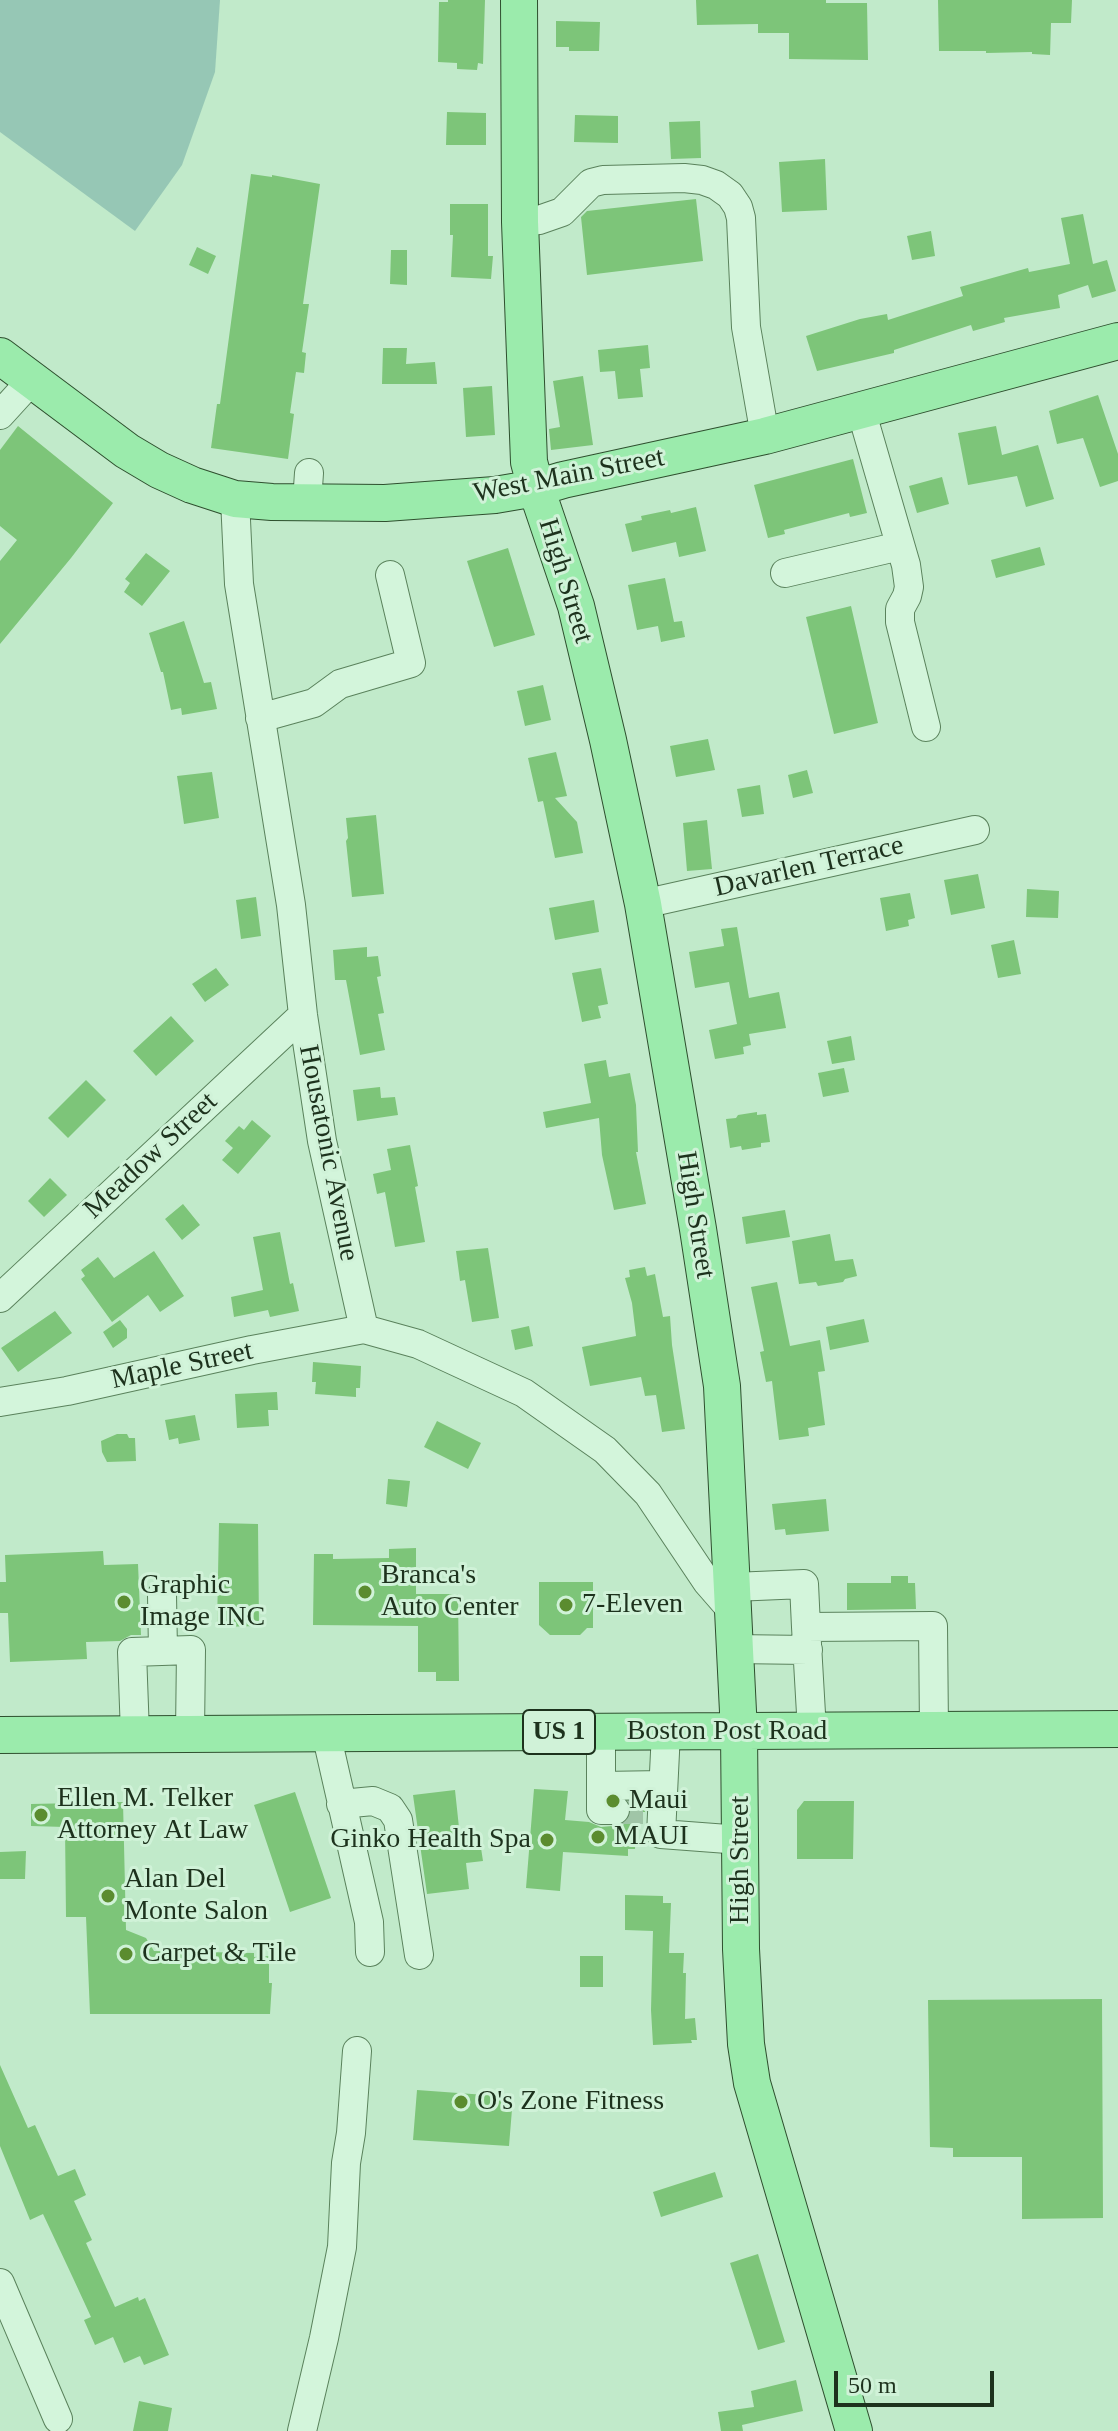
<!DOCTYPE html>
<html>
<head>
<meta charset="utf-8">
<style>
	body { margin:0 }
	#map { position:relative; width:1118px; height:2431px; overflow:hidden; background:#c1eaca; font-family:Georgia,serif }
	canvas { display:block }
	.scale { position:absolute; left:834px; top:2371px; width:160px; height:36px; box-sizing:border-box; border:4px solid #1d321d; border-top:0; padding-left:10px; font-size:24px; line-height:28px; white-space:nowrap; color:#1d321d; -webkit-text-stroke:6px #d0f2d8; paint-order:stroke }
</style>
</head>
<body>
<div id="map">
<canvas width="1118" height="2431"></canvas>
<div class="scale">50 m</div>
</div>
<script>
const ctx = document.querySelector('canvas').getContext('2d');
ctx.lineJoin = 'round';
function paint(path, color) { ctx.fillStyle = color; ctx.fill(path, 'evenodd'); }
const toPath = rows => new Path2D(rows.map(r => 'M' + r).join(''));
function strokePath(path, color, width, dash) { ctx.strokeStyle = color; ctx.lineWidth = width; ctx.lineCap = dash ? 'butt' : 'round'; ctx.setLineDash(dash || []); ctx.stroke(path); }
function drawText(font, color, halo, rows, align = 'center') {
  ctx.font = font + ' Georgia,serif'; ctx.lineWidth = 6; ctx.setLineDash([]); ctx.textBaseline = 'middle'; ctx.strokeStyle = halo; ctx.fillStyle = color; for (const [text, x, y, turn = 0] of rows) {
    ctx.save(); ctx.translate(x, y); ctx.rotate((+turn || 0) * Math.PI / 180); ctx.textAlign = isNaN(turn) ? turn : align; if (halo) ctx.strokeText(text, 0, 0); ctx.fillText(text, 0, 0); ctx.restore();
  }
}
paint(toPath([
	[0,0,220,0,215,72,182,165,135,231,0,132]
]), '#96c7b5');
paint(toPath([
	[448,0,485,0,483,64,478,63,477,70,457,69,457,63,438,62,439,2,448,2],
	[696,0,826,0,826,3,867,3,868,60,789,59,789,33,758,33,758,24,697,25],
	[938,0,1072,0,1071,23,1051,23,1050,55,1032,54,1032,52,986,53,986,51,939,51],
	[556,21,600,22,599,51,569,51,569,47,556,47],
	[447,112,486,113,486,145,446,145],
	[575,115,618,116,618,143,574,142],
	[700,121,701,158,671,159,669,122],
	[825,159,827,210,782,212,779,162],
	[251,174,272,177,272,175,320,184,303,304,309,304,302,352,306,353,304,373,296,372,290,413,294,414,288,459,211,448,217,404,220,404],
	[696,199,703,261,587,275,581,217,587,211],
	[450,204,488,204,488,256,493,256,491,279,451,277,453,235,450,235],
	[1083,214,1093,264,1107,260,1116,291,1092,298,1088,285,1058,295,1060,308,1004,318,1005,322,973,331,971,325,894,350,894,353,817,371,806,336,860,319,887,314,888,320,963,296,960,287,1028,268,1029,272,1070,264,1061,218],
	[931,231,935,256,912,260,907,236],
	[197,247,216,256,208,274,189,265],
	[391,250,407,250,407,285,390,284],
	[648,345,650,368,640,369,643,397,618,399,615,371,600,372,598,350],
	[383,348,407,348,406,364,435,362,437,384,382,384],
	[583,376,593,445,551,450,549,429,560,427,553,381],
	[492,386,495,435,466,437,463,388],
	[1098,395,1118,454,1118,481,1100,487,1083,438,1057,444,1049,411],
	[18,426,113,503,71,558,0,644,0,561,17,540,0,526,0,450],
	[996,426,1002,455,1038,445,1054,499,1026,507,1017,476,968,485,958,433],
	[853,459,867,513,850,517,849,513,784,530,785,534,768,538,754,485],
	[942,477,949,504,917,513,909,486],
	[696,507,706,551,679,557,676,542,632,552,625,524,642,520,641,516,670,510,671,513],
	[1040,547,1045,565,996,578,991,560],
	[508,548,535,635,494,647,467,561],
	[146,553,170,571,142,606,124,592,130,583,125,579],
	[665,578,674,622,682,621,685,637,661,642,658,626,637,630,628,585],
	[851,606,878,723,834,734,806,617],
	[184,621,204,683,211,682,217,709,182,715,181,708,171,710,163,672,161,672,149,633],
	[543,685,551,720,525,726,517,691],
	[708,739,715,770,676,777,670,746],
	[556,752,567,796,555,798,577,822,583,853,555,858,543,801,538,802,528,758],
	[807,770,813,793,793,798,788,775],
	[212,772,219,818,184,824,177,776],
	[760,785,764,814,742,817,737,789],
	[376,815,384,894,352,897,346,841,348,838,346,818],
	[707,820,712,869,687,871,683,823],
	[978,874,985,908,951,915,944,880],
	[1027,889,1059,891,1058,918,1026,917],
	[910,893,915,918,908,920,909,926,886,931,880,898],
	[256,897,261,936,241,939,236,900],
	[594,900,599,932,555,940,549,908],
	[737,927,749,998,779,992,786,1028,749,1034,751,1045,743,1047,744,1054,715,1059,709,1030,737,1024,729,982,695,988,689,952,724,946,721,929],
	[1014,940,1021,974,998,978,991,945],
	[367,947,367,957,378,956,381,976,377,977,384,1013,378,1014,385,1050,360,1055,346,980,335,980,333,950],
	[216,968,229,985,205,1002,192,984],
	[601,968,608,1004,598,1006,601,1018,582,1022,572,973],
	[171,1016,194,1041,156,1076,133,1051],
	[851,1036,855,1060,832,1064,827,1041],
	[606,1060,609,1077,630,1073,636,1105,638,1152,636,1152,646,1204,614,1210,602,1155,599,1118,546,1128,543,1112,591,1103,584,1064],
	[844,1068,849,1092,823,1097,818,1073],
	[86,1080,106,1100,68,1138,48,1118],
	[380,1087,381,1098,395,1097,398,1115,357,1121,353,1090],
	[757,1112,757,1115,766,1114,770,1142,761,1143,761,1147,742,1150,741,1146,730,1148,726,1119,736,1118,738,1115],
	[252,1120,271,1136,238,1174,222,1160,233,1148,225,1141,239,1126,244,1130],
	[410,1145,418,1186,415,1187,425,1242,395,1247,385,1192,377,1194,373,1174,391,1170,387,1149],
	[50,1178,67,1195,44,1217,28,1201],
	[183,1204,200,1225,182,1240,165,1219],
	[785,1210,790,1237,746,1244,742,1217],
	[280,1232,290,1284,293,1283,299,1311,270,1317,268,1310,234,1317,231,1297,263,1290,253,1237],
	[830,1234,835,1261,853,1259,857,1276,845,1279,843,1282,818,1286,816,1282,799,1284,792,1241],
	[488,1248,499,1318,472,1322,465,1280,460,1281,456,1251],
	[154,1251,184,1296,160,1312,148,1295,112,1322,81,1279,85,1276,81,1270,98,1257,114,1278],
	[645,1267,647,1276,655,1274,663,1317,670,1316,672,1345,685,1429,662,1432,656,1395,645,1396,641,1377,590,1386,582,1347,636,1336,632,1303,625,1278,630,1277,629,1270],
	[777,1282,790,1346,820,1340,825,1371,818,1372,825,1425,808,1428,809,1436,779,1440,772,1381,766,1382,760,1352,764,1351,751,1287],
	[55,1311,72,1333,18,1372,1,1348],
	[864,1319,869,1342,830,1350,826,1327],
	[120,1320,127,1329,127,1338,113,1348,103,1332],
	[529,1326,533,1346,515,1350,511,1330],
	[313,1362,361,1366,360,1388,356,1388,356,1397,315,1394,316,1382,312,1382],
	[277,1392,278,1410,268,1410,269,1426,237,1428,235,1394],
	[195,1415,200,1440,179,1444,178,1438,169,1440,165,1420],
	[437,1421,481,1443,468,1469,424,1447],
	[117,1434,127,1434,129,1438,135,1438,136,1461,107,1462,102,1452,101,1441],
	[388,1479,410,1481,407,1507,386,1504],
	[826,1499,829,1531,786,1535,785,1529,775,1530,772,1504],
	[219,1523,258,1524,259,1626,217,1627],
	[416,1548,416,1594,458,1594,459,1681,436,1681,436,1672,418,1672,418,1626,313,1625,314,1554,333,1554,333,1559,389,1558,389,1549],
	[103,1551,104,1565,138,1564,141,1635,131,1635,120,1641,86,1642,87,1659,10,1662,8,1613,0,1613,0,1582,6,1582,5,1555],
	[891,1576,908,1576,908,1583,915,1583,916,1609,847,1610,847,1583,891,1583],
	[539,1582,593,1582,593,1628,587,1628,580,1635,550,1635,539,1625],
	[534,1789,568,1791,565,1820,589,1822,601,1827,623,1825,630,1818,632,1811,630,1803,646,1802,645,1812,637,1812,635,1849,628,1849,628,1856,563,1852,560,1891,526,1888],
	[455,1790,460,1837,479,1835,483,1861,466,1863,469,1889,427,1894,413,1795],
	[295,1792,331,1898,290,1912,254,1805],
	[804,1801,854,1801,853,1859,797,1859,797,1810],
	[123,1802,126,1930,146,1938,154,1951,254,1953,254,1957,269,1956,269,1983,272,1983,270,2014,90,2014,86,1917,66,1917,65,1827,31,1826,31,1804],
	[26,1851,25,1879,0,1879,0,1852],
	[625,1895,663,1896,663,1903,671,1903,669,1953,684,1953,683,1973,686,1973,685,2019,695,2018,697,2040,691,2040,692,2043,653,2045,651,2010,653,1931,625,1930],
	[580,1956,603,1956,603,1987,580,1987],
	[1102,1999,1103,2218,1022,2219,1022,2157,953,2157,953,2148,930,2147,928,2000],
	[0,2065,28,2128,35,2125,58,2176,75,2169,86,2195,74,2201,92,2240,86,2243,115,2307,138,2297,139,2301,145,2298,169,2355,144,2365,140,2356,124,2363,113,2337,95,2345,84,2320,91,2317,73,2278,43,2214,30,2220,0,2146],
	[417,2090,513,2097,509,2146,413,2140],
	[715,2172,723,2197,661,2217,653,2192],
	[758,2254,785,2342,758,2350,730,2263],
	[796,2380,803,2411,742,2425,743,2431,721,2431,718,2412,754,2407,751,2391],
	[139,2401,172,2408,168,2431,133,2431]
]), '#7dc579');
strokePath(toPath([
	[615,1810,647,1810]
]), '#a0c5a7', 28, [28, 14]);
const minor = toPath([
	[520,222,539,220,562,212,591,183,603,180,684,178,702,180,716,185,730,195,738,207,741,218,746,327,765,436],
	[861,410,906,565,909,587,907,596,900,609,900,622,926,727],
	[0,415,31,381],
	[235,499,239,584,291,905,303,1015,322,1141,364,1329,418,1344,524,1393,605,1450,648,1494,707,1582,734,1613],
	[307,502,309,473],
	[785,573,900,546],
	[260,718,314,703,340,684,411,663,390,575],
	[643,904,975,830],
	[0,1298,303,1015],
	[0,1402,67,1391,252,1350,364,1329],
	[733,1587,804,1584,806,1627],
	[162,1595,163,1651],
	[734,1649,808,1650],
	[812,1731,806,1627,933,1626,934,1730],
	[601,1732,601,1786,663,1785],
	[666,1732,661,1834,741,1840],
	[326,1733,369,1922,370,1952],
	[135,1734,132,1652,191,1650,190,1733],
	[601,1786,601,1810,615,1810],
	[341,1804,373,1801,390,1808,398,1820,419,1955],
	[0,2283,58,2419],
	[302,2431,324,2338,342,2247,346,2163,351,2133,357,2051]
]);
const major = toPath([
	[519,0,520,222,529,462,536,488,576,606,608,740,643,904,698,1229,722,1386,739,1732,741,1949,746,2044,752,2083,854,2431],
	[0,356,127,451,159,470,192,485,235,499,272,502,385,503,495,495,536,488,563,480,765,436,1118,341],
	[0,1735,1118,1729]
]);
strokePath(minor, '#5a825c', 30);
strokePath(major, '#2e4f2e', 38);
strokePath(minor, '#d3f5db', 28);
strokePath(major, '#9bebac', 36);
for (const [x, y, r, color] of [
	[365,1592,8,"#5b8c2f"],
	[124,1602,8,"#5b8c2f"],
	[566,1605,8,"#5b8c2f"],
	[613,1801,8,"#5b8c2f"],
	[41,1815,8,"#5b8c2f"],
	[598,1837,8,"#5b8c2f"],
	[547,1840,8,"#5b8c2f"],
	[108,1896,8,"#5b8c2f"],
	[126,1954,8,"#5b8c2f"],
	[461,2102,8,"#5b8c2f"]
]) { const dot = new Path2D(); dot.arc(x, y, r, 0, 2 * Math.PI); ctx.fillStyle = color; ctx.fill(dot); strokePath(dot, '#d0f2d8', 3); }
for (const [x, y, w] of [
	[559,1732,72]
]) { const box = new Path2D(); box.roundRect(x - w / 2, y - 22, w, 44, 6); ctx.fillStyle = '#d0f2d8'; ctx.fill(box); strokePath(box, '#1d321d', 2); }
drawText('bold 26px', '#1d321d', null, [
	["US 1",559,1732]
]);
drawText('28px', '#1d321d', '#d0f2d8', [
	["West Main Street",569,476,-11],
	["High Street",565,581,73],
	["Davarlen Terrace",809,867,-13],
	["Housatonic Avenue",328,1153,79],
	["Meadow Street",151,1156,-43],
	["High Street",695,1215,81],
	["Maple Street",182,1366,-12],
	["Boston Post Road",727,1732],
	["High Street",741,1860,-90]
]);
drawText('28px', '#1d321d', '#d0f2d8', [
	["Branca's",381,1576],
	["Auto Center",381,1608],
	["Graphic",140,1586],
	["Image INC",140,1618],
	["7-Eleven",582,1605],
	["Ellen M. Telker",57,1799],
	["Attorney At Law",57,1831],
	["Maui",629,1801],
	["MAUI",614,1837],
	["Ginko Health Spa",531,1840,"right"],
	["Alan Del",124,1880],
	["Monte Salon",124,1912],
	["Carpet & Tile",142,1954],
	["O's Zone Fitness",477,2102]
], 'left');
</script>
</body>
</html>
